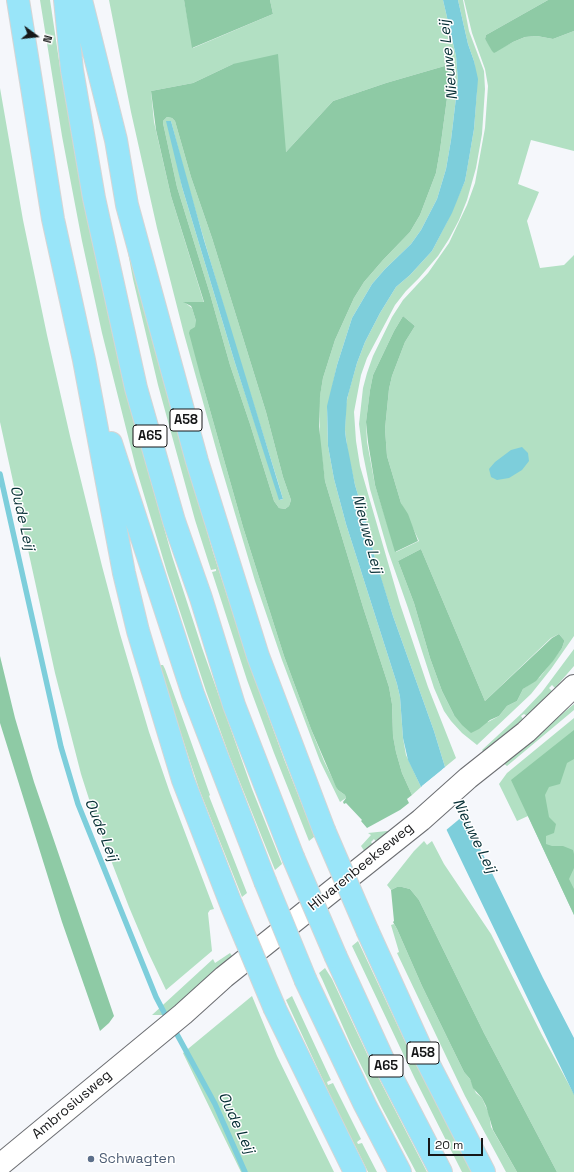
<!DOCTYPE html>
<html>
<head>
<meta charset="utf-8">
<style>
	body { margin:0 }
	#map { position:relative; width:574px; height:1172px; overflow:hidden; background:#f5f7fb; font-family:"Space Grotesk",sans-serif }
	canvas { display:block }
	.north { position:absolute; left:16px; top:16px; width:40px; height:40px; -webkit-text-stroke:3px #fff; paint-order:stroke; rotate:105deg; font-size:11px; font-weight:700; line-height:16px; text-align:center; color:#161718 }
	.north::after { content:''; display:block; margin:auto; width:14px; height:18px; background:#161718; clip-path:polygon(50% 0,100% 100%,50% 72%,0 100%) }
	.scale { position:absolute; left:428px; top:1138px; width:55px; height:18px; box-sizing:border-box; border:2px solid #161718; border-top:0; padding-left:5px; font-size:12px; line-height:14px; white-space:nowrap; color:#161718; -webkit-text-stroke:3px #fff; paint-order:stroke }
</style>
</head>
<body>
<div id="map">
<canvas width="574" height="1172"></canvas>
<div class="north">N</div>
<div class="scale">20 m</div>
</div>
<script>
const ctx = document.querySelector('canvas').getContext('2d');
ctx.lineJoin = 'round';
function paint(path, color) { ctx.fillStyle = color; ctx.fill(path, 'evenodd'); }
const toPath = rows => new Path2D(rows.map(r => 'M' + r).join(''));
function strokePath(path, color, width, dash) { ctx.strokeStyle = color; ctx.lineWidth = width; ctx.lineCap = dash ? 'butt' : 'round'; ctx.setLineDash(dash || []); ctx.stroke(path); }
function drawText(font, color, halo, rows, align = 'center') {
  ctx.font = font + ' "Space Grotesk",sans-serif'; ctx.lineWidth = 3; ctx.setLineDash([]); ctx.textBaseline = 'middle'; ctx.strokeStyle = halo; ctx.fillStyle = color; for (const [text, x, y, turn = 0] of rows) {
    ctx.save(); ctx.translate(x, y); ctx.rotate((+turn || 0) * Math.PI / 180); ctx.textAlign = isNaN(turn) ? turn : align; if (halo) ctx.strokeText(text, 0, 0); ctx.fillText(text, 0, 0); ctx.restore();
  }
}
paint(toPath([
	[40,0,50,0,60,67,84,204,120,367,146,464,172,556,202,648,252,789,282,864,275,870,229,755,206,691,167,572,136,468,102,333,82,241,62,136],
	[109,0,184,0,193,48,273,14,270,0,443,0,456,56,458,81,451,140,446,169,437,199,421,230,411,244,385,269,372,284,352,318,337,365,327,411,328,446,334,479,346,524,397,684,400,697,403,738,406,755,421,787,412,795,402,773,396,752,393,736,392,704,389,687,363,607,325,481,320,443,319,401,323,378,335,340,354,298,364,282,383,260,410,232,420,215,436,173,440,150,448,91,448,65,386,83,333,101,286,152,233,64,193,83,151,91,154,122,171,196,204,303,184,302,192,308,196,321,202,382,243,527,284,656,311,729,324,761,338,790,345,795,346,798,340,802,320,761,282,660,255,581,220,463,184,334,157,228,131,112],
	[458,0,463,0,469,31,484,71,485,89,482,134,476,168,467,200,459,220,449,239,438,256,419,278,406,291,395,305,367,358,361,375,354,412,356,441,360,466,400,604,428,687,456,758,445,767,434,731,393,616,377,566,365,518,355,485,348,454,345,430,346,404,349,391,357,363,365,342,380,313,396,287,410,275,432,251,447,222,465,181,474,129,477,89,474,61,468,44],
	[464,0,548,0,486,35,485,39,494,52,513,42,525,37,537,36,553,39,574,31,574,151,531,140,518,184,539,192,527,221,540,268,564,265,574,255,574,636,551,669,531,694,477,745,462,733,451,721,444,711,434,688,408,608,388,551,370,489,363,454,359,424,363,388,367,373,373,356,392,317,403,300,428,273,449,243,467,205,475,183,485,128,488,86,485,69,472,33],
	[403,316,415,326,405,342,392,376,389,389,385,429,387,456,401,503,419,541,396,552,375,485,367,442,366,422,370,390,373,375,394,331],
	[421,549,485,701,551,638,559,634,564,640,564,642,562,648,540,677,523,689,517,701,507,706,499,716,488,722,454,715,442,691,430,658,414,603,398,561],
	[0,88,23,220,47,335,70,436,102,566,120,634,149,732,170,793,214,909,210,910,208,913,212,951,166,990,148,952,129,907,97,824,81,774,55,673,0,422],
	[167,117,172,118,175,121,191,177,212,238,266,412,283,477,291,500,289,506,285,509,279,508,274,501,250,424,230,365,210,294,177,187,163,123,163,121],
	[169,121,171,121,186,178,235,345,278,482,283,499,280,500,235,363,182,187],
	[123,226,167,391,213,552,248,660,284,759,314,835,314,837,309,841,274,753,247,680,212,572,216,571,216,569,211,570,195,520,158,385,133,279],
	[574,649,574,666,561,681,555,688,552,685,549,688,552,691,527,716,524,714,521,716,523,719,485,753,482,750,522,713,542,692],
	[161,665,163,665,165,669,210,795,209,796,247,893,242,897,199,789,169,697,160,667],
	[574,704,574,710,507,766,503,763],
	[574,718,574,915,528,816,517,821,499,784,507,773],
	[387,831,389,832,377,843,374,839,371,842,373,845,365,852,361,846,371,835,368,833],
	[424,841,427,845,432,841,444,864,491,934,542,1035,574,1094,574,1172,557,1172,484,1033,419,900,410,889,402,887,397,887,391,890,387,885,414,851],
	[394,924,397,929,422,986,464,1072,470,1079,476,1093,482,1098,489,1114,491,1127,517,1172,506,1172,465,1096,397,953,399,952,391,925],
	[358,941,410,1052,472,1172,462,1172,415,1079,352,946],
	[230,953,235,960,169,1015,152,1015,213,959,215,963],
	[325,968,332,979,376,1073,427,1172,416,1172,381,1106,351,1045,322,979,319,973],
	[252,996,277,1056,334,1172,241,1172,183,1053],
	[292,996,331,1080,327,1082,328,1085,333,1083,361,1139,357,1142,358,1144,362,1143,377,1172,368,1172,334,1104,286,1000]
]), '#b2e0c3');
paint(toPath([
	[184,0,270,0,273,14,192,48],
	[548,0,574,0,574,31,553,39,537,36,525,37,513,42,496,52,494,53,492,51,485,39,486,35],
	[278,54,286,152,333,101,386,83,448,65,448,91,440,150,436,173,420,215,410,232,383,260,364,282,354,298,335,340,323,378,320,396,319,426,325,481,363,607,389,687,392,704,393,736,396,752,402,773,412,795,407,799,409,803,400,810,367,828,361,821,362,820,346,803,344,804,343,802,346,798,345,795,338,790,336,787,311,729,284,656,243,527,202,382,189,333,190,330,195,327,196,321,192,308,191,306,183,302,204,302,171,196,156,130,151,91,193,83,233,64],
	[167,117,172,118,175,121,191,177,212,238,266,412,283,477,291,500,289,506,285,509,279,508,274,501,250,424,230,365,210,294,177,187,163,123,163,121],
	[403,316,415,326,405,342,392,376,389,389,385,429,387,456,401,503,408,514,418,541,395,552,375,485,368,442,366,422,370,390,373,375,394,331],
	[421,549,485,701,552,638,559,634,564,640,564,642,562,648,553,661,536,681,523,689,517,701,507,706,499,716,490,720,479,729,471,733,462,725,454,715,442,691,430,658,414,603,398,561],
	[0,656,15,718,34,782,114,1016,109,1023,100,1031,62,922,0,723],
	[574,730,574,759,567,763,560,784,549,787,545,795,549,817,556,824,554,833,546,836,546,844,552,846,563,846,573,850,574,854,574,868,569,879,574,889,574,915,511,780],
	[397,887,402,887,410,889,419,900,484,1033,557,1172,517,1172,493,1130,486,1106,482,1098,473,1088,470,1079,464,1072,422,986,397,929,393,922,394,921,391,890]
]), '#8ecaa5');
paint(toPath([
	[443,0,458,0,468,44,474,61,478,79,474,129,467,170,465,181,452,213,432,251,410,275,396,287,380,313,365,342,357,363,347,399,345,430,346,439,355,485,365,518,375,558,393,616,434,731,445,767,442,770,543,978,574,1038,574,1095,425,785,441,771,421,787,408,760,403,738,400,697,397,684,346,524,334,479,328,446,327,406,337,365,352,318,372,284,385,269,411,244,421,230,437,199,446,169,451,140,458,81,456,56],
	[166,121,171,121,204,240,283,499,279,500,235,363,182,187],
	[522,447,528,453,529,461,522,470,509,478,497,480,491,477,489,469,495,462,511,450]
]), '#7dcedb');
paint(toPath([
	[444,768,463,816,445,831,422,786]
]), '#f5f7fb');
strokePath(toPath([
	[0,474,61,747,78,804,156,997,168,1020],
	[173,1027,215,1104,245,1172]
]), '#7dcedb', 5.5);
const tertiary = toPath([
	[0,1165,183,1014,224,977,421,820,468,778,526,732,574,686]
]);
const motorway = toPath([
	[18,0,53,219,84,360,124,573,138,631,183,780,231,904],
	[65,0,72,70,94,198,136,388,174,521,201,598,234,705,293,857],
	[81,0,116,140,127,205,197,461,258,656,324,830],
	[111,443,193,694,265,881],
	[368,932,424,1055,484,1172],
	[336,957,387,1068,441,1172],
	[306,981,365,1105,400,1172],
	[275,1009,355,1172]
]);
strokePath(tertiary, '#6c6e72', 24);
strokePath(motorway, '#d5d5d5', 24);
strokePath(tertiary, '#fff', 22);
strokePath(motorway, '#99e5f9', 22);
const motorwayBridge = toPath([
	[324,830,368,932],
	[293,857,336,957],
	[265,881,306,981],
	[231,904,275,1009]
]);
strokePath(motorwayBridge, '#d5d5d5', 24, []);
strokePath(motorwayBridge, '#99e5f9', 22);
for (const [x, y, r, color] of [
	[91,1159,4,"#5c6f8a"]
]) { const dot = new Path2D(); dot.arc(x, y, r, 0, 2 * Math.PI); ctx.fillStyle = color; ctx.fill(dot); strokePath(dot, '#fff', 1.5); }
for (const [x, y, w] of [
	[186,420,32],
	[150,436,34],
	[423,1053,32],
	[386,1066,34]
]) { const box = new Path2D(); box.roundRect(x - w / 2, y - 11, w, 22, 3); ctx.fillStyle = '#fff'; ctx.fill(box); strokePath(box, '#161718', 1); }
drawText('bold 13px', '#161718', null, [
	["A58",186,420],
	["A65",150,436],
	["A58",423,1053],
	["A65",386,1066]
]);
drawText('14px', '#161718', '#fff', [
	["Hilvarenbeekseweg",361,867,-39],
	["Ambrosiusweg",72,1105,-40]
]);
drawText('14px', '#4e5e75', '#fff', [
	["Schwagten",99,1159]
], 'left');
drawText('italic 15px', '#062f35', '#fff', [
	["Nieuwe Leij",449,60,-96],
	["Oude Leij",22,518,77],
	["Nieuwe Leij",367,534,75],
	["Oude Leij",101,830,68],
	["Nieuwe Leij",474,836,64],
	["Oude Leij",236,1123,65]
]);
</script>
</body>
</html>
